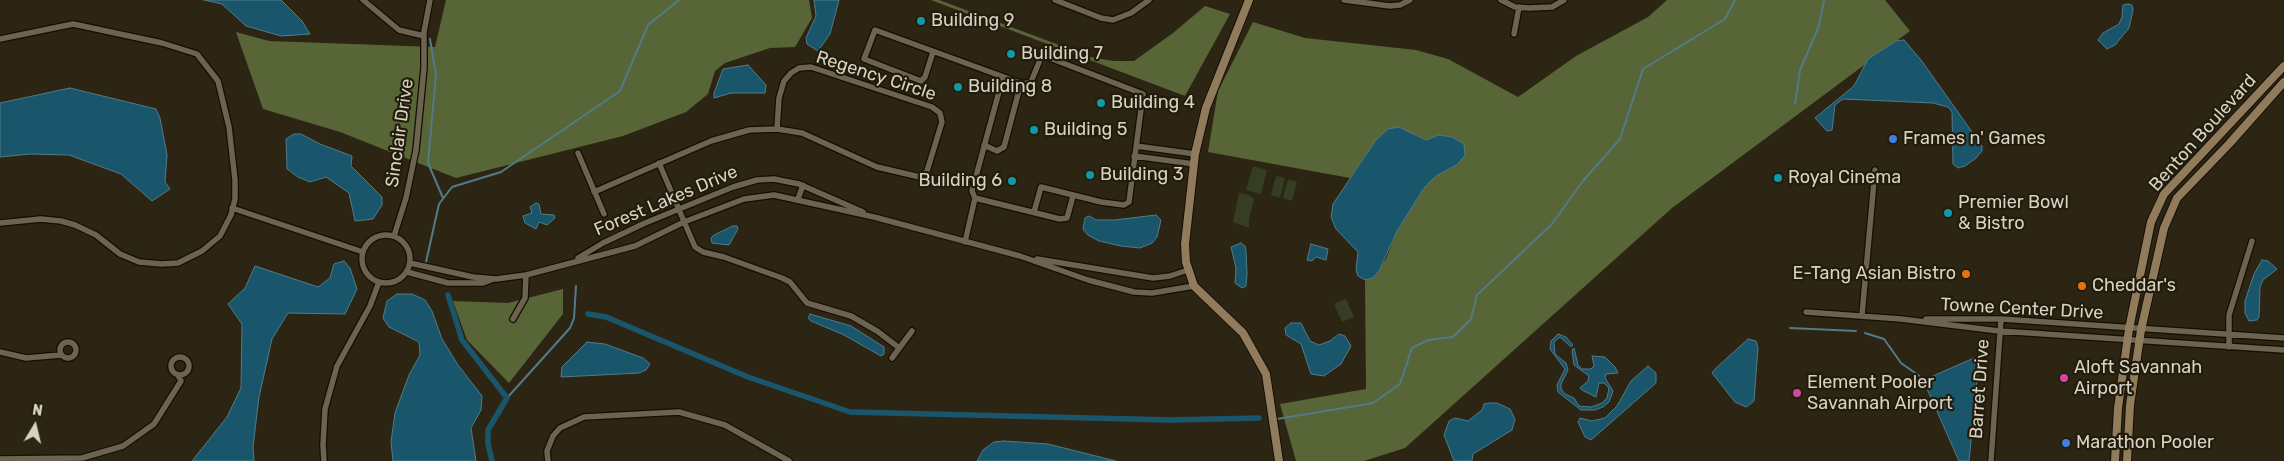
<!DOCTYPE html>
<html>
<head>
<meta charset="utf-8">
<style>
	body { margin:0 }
	#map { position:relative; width:2284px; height:461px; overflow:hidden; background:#2d2514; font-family:Rubik,sans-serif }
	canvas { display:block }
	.north { position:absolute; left:10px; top:401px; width:50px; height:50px; -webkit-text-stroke:4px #231c0a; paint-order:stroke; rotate:9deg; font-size:14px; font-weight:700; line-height:20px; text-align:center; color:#d6d2c7 }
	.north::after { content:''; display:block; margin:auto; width:18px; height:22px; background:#d6d2c7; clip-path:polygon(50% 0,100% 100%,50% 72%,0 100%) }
</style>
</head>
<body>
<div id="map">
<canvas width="2284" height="461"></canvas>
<div class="north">N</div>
</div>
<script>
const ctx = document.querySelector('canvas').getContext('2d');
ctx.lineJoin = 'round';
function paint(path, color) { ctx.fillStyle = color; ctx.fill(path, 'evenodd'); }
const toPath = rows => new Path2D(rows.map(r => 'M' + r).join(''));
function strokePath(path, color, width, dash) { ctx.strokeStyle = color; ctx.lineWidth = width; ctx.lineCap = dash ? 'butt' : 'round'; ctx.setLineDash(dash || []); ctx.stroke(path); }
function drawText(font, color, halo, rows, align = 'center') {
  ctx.font = font + ' Rubik,sans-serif'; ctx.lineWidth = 4.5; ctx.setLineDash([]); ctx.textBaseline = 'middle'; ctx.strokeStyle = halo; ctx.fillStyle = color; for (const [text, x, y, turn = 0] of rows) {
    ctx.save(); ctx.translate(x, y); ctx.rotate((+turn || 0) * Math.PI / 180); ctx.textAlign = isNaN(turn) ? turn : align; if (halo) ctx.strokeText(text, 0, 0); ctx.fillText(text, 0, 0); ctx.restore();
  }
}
paint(toPath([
	[1253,166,1267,170,1261,194,1246,190],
	[1276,176,1285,178,1280,198,1271,195],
	[1288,179,1297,182,1292,201,1283,198],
	[1239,193,1249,195,1254,199,1249,220,1249,228,1233,222],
	[1346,299,1354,317,1342,322,1334,304]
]), '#353d23');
paint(toPath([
	[446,0,809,0,812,18,795,47,770,48,725,63,715,71,708,94,686,112,623,136,456,178,340,132,263,109,236,32,269,41,435,47],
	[931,0,939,0,1091,57,1113,61,1134,61,1173,33,1205,6,1230,14,1185,96],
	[1667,0,1885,0,1910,31,1672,208,1405,448,1364,461,1296,461,1280,404,1366,389,1365,280,1373,278,1386,259,1397,231,1424,188,1436,176,1458,164,1464,144,1452,137,1439,135,1426,140,1416,135,1376,140,1350,178,1208,152,1218,91,1253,22,1305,38,1416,50,1448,59,1518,97,1576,56,1648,17],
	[563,289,563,314,509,383,467,340,453,301,508,303]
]), '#586537');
const water = toPath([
	[204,0,281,0,302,21,310,34,281,36,246,26,222,4,204,0],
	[814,0,839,0,830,34,818,51,807,44,806,38,816,16,814,0],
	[2128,4,2132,5,2133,10,2129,28,2115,45,2107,49,2098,40,2103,33,2119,24,2122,17,2123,5,2128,4],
	[1904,40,1921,60,1982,146,1982,151,1976,158,1965,166,1958,168,1953,164,1952,112,1948,107,1933,103,1843,99,1835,105,1832,130,1827,131,1815,118,1854,86,1868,59,1896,41,1904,40],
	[748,65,766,85,765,93,731,93,714,98,714,93,723,69,748,65],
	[70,88,156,109,160,118,167,155,165,182,170,189,152,201,121,174,69,155,30,154,0,157,0,103,70,88],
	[1399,127,1426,140,1439,135,1452,137,1464,144,1465,155,1458,164,1436,176,1424,188,1397,231,1379,271,1373,278,1365,280,1358,276,1356,270,1358,252,1336,229,1331,217,1333,204,1376,140,1388,129,1399,127],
	[294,134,301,134,320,144,352,156,351,166,382,197,382,205,373,219,355,221,349,193,326,177,310,182,298,177,287,169,286,139,294,134],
	[536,203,539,204,541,214,554,215,555,218,547,225,539,222,536,229,525,223,523,216,532,213,530,207,536,203],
	[1156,215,1161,220,1157,237,1152,243,1140,248,1121,246,1099,241,1088,235,1083,229,1085,218,1089,216,1096,220,1115,220,1156,215],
	[733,226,737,226,738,229,729,245,712,243,711,238,714,235,733,226],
	[1241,243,1245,246,1246,251,1247,274,1246,286,1242,288,1235,283,1236,268,1231,247,1241,243],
	[1311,244,1328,249,1326,260,1316,257,1312,261,1307,260,1311,244],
	[2262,260,2268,261,2277,269,2263,280,2260,287,2259,317,2257,320,2249,321,2245,313,2245,301,2254,274,2262,260],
	[344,261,350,268,357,289,345,314,288,313,272,339,259,397,253,447,254,461,192,461,227,417,241,388,242,324,228,304,245,288,255,266,318,287,330,278,334,264,344,261],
	[397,294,412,294,425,300,432,311,442,339,458,365,482,396,481,410,471,428,476,461,393,461,391,442,395,413,409,375,420,355,419,342,389,327,383,318,387,301,397,294],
	[810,314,851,326,884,347,884,354,881,356,844,335,811,321,808,318,810,314],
	[1291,323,1301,323,1310,341,1319,345,1330,341,1339,334,1345,336,1351,346,1341,364,1324,376,1311,374,1301,344,1286,335,1285,328,1291,323],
	[1558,334,1566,337,1573,345,1571,347,1560,337,1554,342,1555,354,1566,363,1568,370,1561,384,1561,389,1565,394,1574,398,1579,406,1591,407,1602,403,1607,398,1609,388,1604,383,1599,383,1596,397,1582,390,1580,388,1588,381,1589,376,1574,365,1572,350,1574,348,1578,365,1582,369,1591,369,1594,366,1592,356,1605,357,1615,367,1618,373,1606,374,1605,378,1613,391,1609,402,1603,407,1595,410,1581,410,1558,392,1557,385,1565,369,1550,349,1551,341,1558,334],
	[1748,339,1756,341,1758,348,1754,401,1746,407,1735,402,1712,373,1715,369,1748,339],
	[587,342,605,344,643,358,650,364,646,370,639,373,561,377,562,367,587,342],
	[1974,358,1979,362,1969,461,1959,461,1924,382,1926,379,1974,358],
	[1648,366,1656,373,1656,383,1591,440,1585,437,1578,422,1580,418,1592,421,1605,418,1617,406,1631,381,1648,366],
	[1490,403,1497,403,1510,409,1515,419,1512,430,1473,454,1472,461,1454,461,1444,435,1449,421,1455,418,1468,421,1482,410,1484,404,1490,403],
	[1004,441,1048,444,1116,461,977,461,983,450,994,442,1004,441]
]);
paint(water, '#1a566b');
strokePath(water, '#527b87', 1);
strokePath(toPath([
	[430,39,436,75,428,163,443,198],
	[1795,104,1800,70,1819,26,1824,0],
	[426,262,439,204,452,187,501,172,620,91,648,25,679,0],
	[1790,328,1856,331],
	[1865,333,1884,339,1901,363,1925,380],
	[507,398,570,328,574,318,576,286],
	[1277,419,1373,403,1400,384,1412,348,1428,340,1453,337,1471,319,1477,295,1551,225,1583,181,1620,139,1643,69,1725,19,1735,0]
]), '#527b87', 2);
strokePath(toPath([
	[448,295,462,340,507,398,488,430,488,444,492,461],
	[588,314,606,317,748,377,850,412,1170,420,1259,418]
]), '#1a566b', 5.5);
const street = toPath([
	[363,0,399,30,424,36],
	[1055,0,1101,18,1113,20,1131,13,1149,0],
	[1344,0,1390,6,1400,5,1410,0],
	[1501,0,1515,7,1529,8,1552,7,1564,0],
	[1514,34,1519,7],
	[0,39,73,24,162,43,197,54,218,81,229,127,235,180,235,199,231,215,220,236,202,251,178,263,162,264,139,262,120,254,96,235,75,225,61,221,41,219,0,223],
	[933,52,925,77,921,81,864,59,875,30,1023,84,1031,82,1042,55,1143,94,1129,202,1124,205,1101,202,1041,187,1034,212],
	[1003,77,972,191,975,198,1060,219,1067,218,1073,196],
	[984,145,997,151,1004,147,1021,83],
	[1136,146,1195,154],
	[578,153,604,214],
	[1134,156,1194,164],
	[659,163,695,247,703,252,724,257,782,278,790,282,807,303,851,316,877,331,898,347],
	[594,192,711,141,749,130,777,129,802,133,877,167,920,177,927,171,942,122,940,113,932,107,811,67,799,68,791,73,784,81,779,98,777,129],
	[798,199,803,185],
	[232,208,363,252],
	'362 259a24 24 0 1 1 48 0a24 24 0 1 1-48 0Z',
	[394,236,406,198,416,150,424,68,424,32,430,0],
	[965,242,975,198],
	[578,258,603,243,645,223,733,187,757,180,774,179,799,184,863,212],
	[1037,259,1153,278,1170,276,1188,270],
	[410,263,473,277,496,279,526,275,635,246,684,222,744,199,774,195,874,217,1020,256,1088,280,1134,292,1152,293,1194,286],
	[407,272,448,283,483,283,491,280],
	[1806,312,1901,319,1999,331,2284,350],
	[1862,315,1875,170],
	[513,319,525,298,526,275],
	[1926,319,2001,319,2284,338],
	'60 350a8 8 0 1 1 16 0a8 8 0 1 1-16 0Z',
	[2229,347,2229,315,2252,241],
	[0,352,26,358,61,355],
	'171 366a9 9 0 1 1 18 0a9 9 0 1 1-18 0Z',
	[892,358,912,331],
	[0,459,82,458,123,446,154,424,181,381,178,375],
	[324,461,323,445,325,409,337,366,370,306,379,282],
	[548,461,547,451,553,436,560,428,584,417,679,412,725,425,789,461],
	[1991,461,2001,319]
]);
const secondary = toPath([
	[1249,0,1206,108,1195,154,1185,244,1186,262,1194,286,1243,333,1266,374,1279,461],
	[2115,461,2118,408,2129,329,2151,222,2164,194,2284,66],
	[2127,461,2130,405,2141,330,2164,228,2177,198,2229,144,2284,82]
]);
strokePath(street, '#150e01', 8);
strokePath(secondary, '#150e01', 10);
strokePath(street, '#6c6450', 5.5);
strokePath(secondary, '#907b5d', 8);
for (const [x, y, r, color] of [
	[921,21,5,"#0f9aa8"],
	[1011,54,5,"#0f9aa8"],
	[958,87,5,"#0f9aa8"],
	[1101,103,5,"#0f9aa8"],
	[1034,130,5,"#0f9aa8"],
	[1893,139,5,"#3f7fe0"],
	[1090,175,5,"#0f9aa8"],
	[1778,178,5,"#0f9aa8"],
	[1012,181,5,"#0f9aa8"],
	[1948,213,5,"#0f9aa8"],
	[1966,274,5,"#e8710a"],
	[2082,286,5,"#e8710a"],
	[2064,378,5,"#d1479c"],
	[1797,393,5,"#d1479c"],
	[2066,443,5,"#3f7fe0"]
]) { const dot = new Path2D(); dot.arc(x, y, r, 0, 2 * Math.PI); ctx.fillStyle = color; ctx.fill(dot); strokePath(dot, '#231c0a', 2); }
drawText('18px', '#d6d2c7', '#231c0a', [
	["Building 9",931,21],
	["Building 7",1021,54],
	["Building 8",968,87],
	["Building 4",1111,103],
	["Building 5",1044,130],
	["Frames n' Games",1903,139],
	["Building 3",1100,175],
	["Royal Cinema",1788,178],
	["Building 6",1002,181,"right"],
	["Premier Bowl",1958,203],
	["& Bistro",1958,224],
	["E-Tang Asian Bistro",1956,274,"right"],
	["Cheddar's",2092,286],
	["Aloft Savannah",2074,368],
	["Airport",2074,389],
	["Element Pooler",1807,383],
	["Savannah Airport",1807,404],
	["Marathon Pooler",2076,443]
], 'left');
drawText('18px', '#d6d2c7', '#231c0a', [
	["Regency Circle",876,76,18],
	["Sinclair Drive",400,133,-82],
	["Benton Boulevard",2203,133,-48],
	["Forest Lakes Drive",666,201,-23],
	["Towne Center Drive",2022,309,3],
	["Barret Drive",1980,389,-86]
]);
</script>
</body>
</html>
